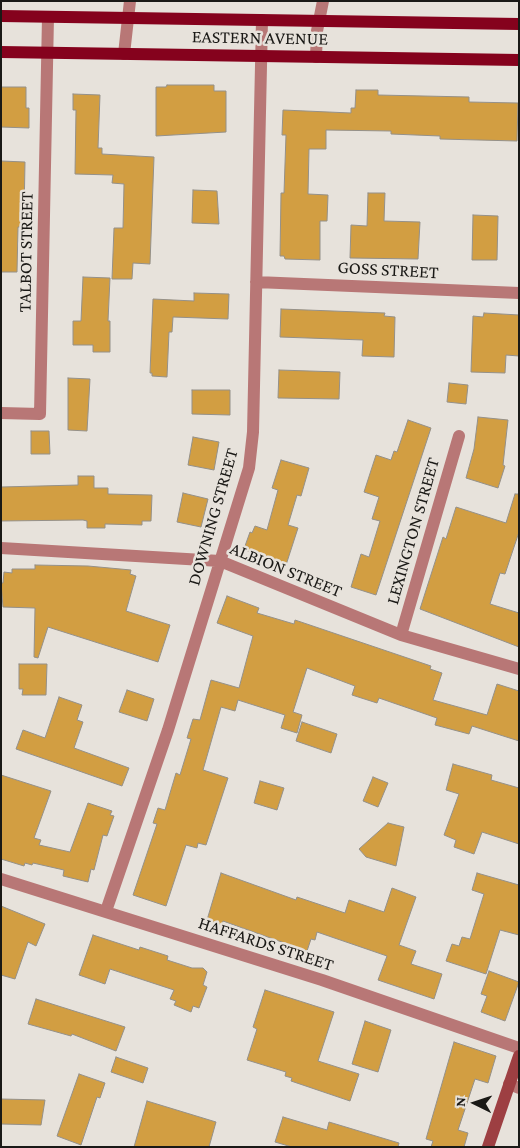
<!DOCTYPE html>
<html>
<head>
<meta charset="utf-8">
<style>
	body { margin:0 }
	#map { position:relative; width:520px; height:1148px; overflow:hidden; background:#e7e2db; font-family:"Crimson Pro",serif }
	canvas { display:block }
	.frame { position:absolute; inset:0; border:2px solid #1a1916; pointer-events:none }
	.north { position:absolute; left:450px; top:1078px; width:50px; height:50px; -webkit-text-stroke:4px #e7e2db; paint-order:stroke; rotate:274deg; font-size:14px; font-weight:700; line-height:20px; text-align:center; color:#1a1916 }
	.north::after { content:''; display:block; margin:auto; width:18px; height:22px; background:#1a1916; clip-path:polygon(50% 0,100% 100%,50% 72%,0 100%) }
</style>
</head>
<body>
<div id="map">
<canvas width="520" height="1148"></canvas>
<div class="frame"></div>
<div class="north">N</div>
</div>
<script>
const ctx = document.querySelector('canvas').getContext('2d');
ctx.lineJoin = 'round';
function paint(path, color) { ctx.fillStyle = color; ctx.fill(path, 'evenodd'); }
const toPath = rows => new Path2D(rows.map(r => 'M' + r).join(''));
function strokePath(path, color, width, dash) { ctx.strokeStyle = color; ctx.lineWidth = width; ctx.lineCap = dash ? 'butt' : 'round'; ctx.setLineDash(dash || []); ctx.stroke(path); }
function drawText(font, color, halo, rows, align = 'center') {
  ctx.font = font + ' "Crimson Pro",serif'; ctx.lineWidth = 5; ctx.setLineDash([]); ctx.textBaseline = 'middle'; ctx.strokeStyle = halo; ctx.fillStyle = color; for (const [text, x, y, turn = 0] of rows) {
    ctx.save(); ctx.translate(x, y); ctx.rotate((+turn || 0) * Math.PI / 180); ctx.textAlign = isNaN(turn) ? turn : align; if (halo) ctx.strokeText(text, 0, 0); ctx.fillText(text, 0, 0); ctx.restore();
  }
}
const building = toPath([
	[167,85,214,85,214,91,226,91,226,132,156,136,156,87,166,87,167,85],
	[1,87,26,87,26,108,29,108,29,128,1,127,1,87],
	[356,90,378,90,378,95,469,97,469,102,518,103,517,141,440,139,440,136,391,134,391,131,326,130,326,149,309,149,308,194,328,195,327,221,320,221,320,260,285,259,284,256,280,256,281,193,284,193,286,135,282,135,283,110,351,113,351,108,355,108,356,90],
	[73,94,100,95,98,148,102,148,102,154,154,157,150,264,133,263,132,279,112,279,114,228,123,228,124,184,112,183,113,175,75,174,76,110,73,110,73,94],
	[1,161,25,162,24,215,23,227,18,227,17,272,1,272,1,161],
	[193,190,217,191,219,224,192,223,193,190],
	[368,193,385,193,384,221,420,222,418,259,350,258,351,225,367,226,368,193],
	[473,215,498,216,497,260,472,260,473,215],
	[83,277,110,278,108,321,110,321,110,352,93,352,93,345,73,345,73,321,81,321,83,277],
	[194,293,229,294,228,319,173,317,172,332,169,332,167,377,152,376,152,373,150,373,153,299,194,301,194,293],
	[281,309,385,313,384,316,395,317,394,357,362,356,363,340,280,337,281,309],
	[484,313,519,315,519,356,506,355,505,373,471,372,473,316,483,317,484,313],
	[279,370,340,372,339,399,278,398,279,370],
	[68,378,90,379,87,431,68,430,68,378],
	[449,383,468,385,466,404,447,402,449,383],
	[192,390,230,390,230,415,192,414,192,390],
	[478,417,508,420,503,465,505,466,498,488,466,478,474,449,478,417],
	[408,420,431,428,376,595,351,587,361,554,369,557,380,521,372,519,379,497,364,492,376,455,391,460,394,451,397,452,408,420],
	[31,431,49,431,50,454,31,454,31,431],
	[193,437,219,442,214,470,188,465,193,437],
	[281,460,309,468,301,496,297,495,288,525,298,528,286,565,256,557,257,554,247,551,248,547,245,546,250,532,252,533,255,526,267,530,278,490,272,488,281,460],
	[78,476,94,476,94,488,108,488,108,494,152,495,151,521,142,521,142,525,105,524,105,528,87,528,87,521,83,520,1,521,1,487,78,485,78,476],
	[183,493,208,499,201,527,177,522,183,493],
	[515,494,519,494,519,532,505,574,500,573,490,604,519,613,519,647,420,609,443,537,446,539,456,507,506,523,515,494],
	[35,565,88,566,131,570,130,574,136,576,126,611,170,625,158,662,48,627,38,658,34,657,35,608,3,607,1,583,3,583,4,572,12,573,12,569,35,569,35,565],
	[227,596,259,608,257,613,294,624,295,620,431,666,430,669,442,673,433,700,487,715,497,684,519,691,519,741,472,726,469,734,435,725,437,718,379,698,377,703,352,695,355,686,307,668,293,712,302,715,297,733,281,728,285,715,238,700,235,711,221,707,203,770,228,778,206,845,198,843,197,848,186,845,166,906,133,895,157,824,153,823,158,808,165,810,176,773,180,775,191,739,187,738,193,719,200,720,211,680,239,688,253,636,217,623,227,596],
	[19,664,47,664,46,695,22,695,23,689,19,689,19,664],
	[127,690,154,699,147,721,119,712,127,690],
	[59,697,82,705,77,720,83,722,74,748,129,768,122,786,16,749,23,730,45,738,59,697],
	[302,722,337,734,331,753,296,741,302,722],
	[453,764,492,775,491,780,519,788,519,844,482,832,474,854,454,847,456,840,444,835,459,794,446,790,453,764],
	[1,775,51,791,34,838,41,840,39,845,70,852,88,803,112,811,110,815,114,816,107,836,103,835,94,870,91,869,88,882,63,876,64,870,33,863,32,865,25,863,24,866,1,859,1,775],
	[373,777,388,783,378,807,363,801,373,777],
	[260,781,284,788,277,810,254,803,260,781],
	[388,823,404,827,396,866,366,857,359,849,388,823],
	[221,873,296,900,297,897,345,913,349,900,384,912,392,888,416,897,399,945,416,951,411,964,442,974,434,999,378,980,387,956,317,932,315,940,311,939,307,951,223,921,222,925,207,920,221,873],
	[477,873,519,885,519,935,500,930,486,974,446,961,452,944,459,946,462,937,470,939,484,894,472,890,477,873],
	[1,906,45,924,36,946,28,942,15,979,1,975,1,906],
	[93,935,139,950,140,947,168,956,167,960,192,968,203,968,207,972,203,985,207,987,199,1008,193,1006,191,1012,174,1005,176,1001,170,999,174,990,110,969,105,984,79,975,93,935],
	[489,971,519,982,505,1021,481,1012,487,996,481,994,489,971],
	[265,990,334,1012,318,1061,359,1074,350,1101,291,1081,292,1078,285,1076,286,1072,247,1060,257,1029,253,1027,265,990],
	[36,999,125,1027,116,1051,72,1034,71,1036,28,1024,36,999],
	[365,1021,391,1030,378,1072,352,1064,365,1021],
	[454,1042,496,1056,488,1083,475,1079,458,1130,468,1133,464,1147,431,1147,433,1141,426,1139,454,1042],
	[116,1057,148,1068,143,1083,111,1072,116,1057],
	[79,1074,105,1083,100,1098,97,1097,81,1145,57,1136,79,1074],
	[1,1099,45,1100,41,1125,1,1124,1,1099],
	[147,1101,216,1122,209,1147,134,1147,147,1101],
	[283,1117,327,1130,329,1122,399,1143,398,1147,292,1147,275,1142,283,1117]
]);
paint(building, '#d29e42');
strokePath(building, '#949089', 1);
strokePath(toPath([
	[124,54,130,1],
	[316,57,317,31,323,1],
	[256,282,519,293],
	[1,413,40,414,48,17],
	[1,548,220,561,401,635,519,669],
	[401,635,459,436],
	[1,879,322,980,519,1048],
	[106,911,168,730,249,468,253,432,262,20],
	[509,1084,519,1088]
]), '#b87776', 12);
strokePath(toPath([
	[488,1147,519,1056]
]), '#9d3f42', 12);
strokePath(toPath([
	[1,16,519,24],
	[1,52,519,60]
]), '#85021d', 12);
drawText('18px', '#1a1916', '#e7e2db', [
	["EASTERN AVENUE",260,38,1],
	["TALBOT STREET",26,252,-89],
	["GOSS STREET",388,270,3],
	["DOWNING STREET",213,517,-74],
	["LEXINGTON STREET",413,531,-74],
	["ALBION STREET",286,570,22],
	["HAFFARDS STREET",266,944,18]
]);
</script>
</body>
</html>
